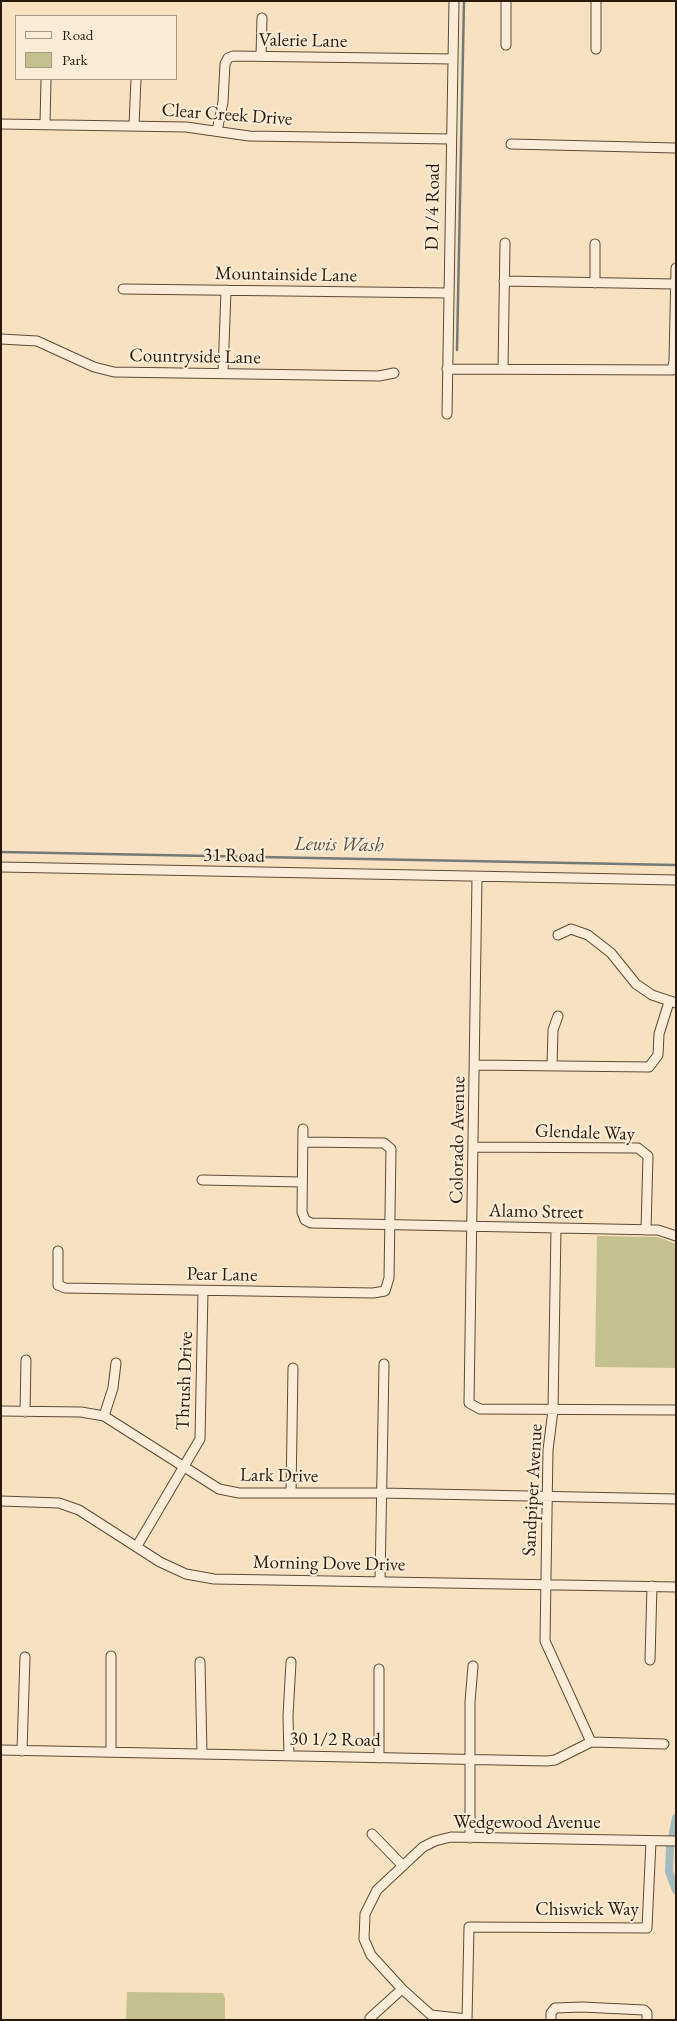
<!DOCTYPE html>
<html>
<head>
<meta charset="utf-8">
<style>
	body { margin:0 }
	#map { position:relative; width:677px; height:2021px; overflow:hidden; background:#f8e1c1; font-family:"EB Garamond",serif }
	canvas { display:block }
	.frame { position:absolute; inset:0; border:2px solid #2a1907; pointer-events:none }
	.legend { position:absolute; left:15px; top:15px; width:162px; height:65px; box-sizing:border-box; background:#faecd7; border:1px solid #a79884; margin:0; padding:6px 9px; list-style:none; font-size:15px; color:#2a1907 }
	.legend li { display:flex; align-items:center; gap:10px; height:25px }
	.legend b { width:25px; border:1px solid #a79884 }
</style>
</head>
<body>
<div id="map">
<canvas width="677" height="2021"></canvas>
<div class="frame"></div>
<ul class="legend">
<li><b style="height:6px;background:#faecd7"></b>Road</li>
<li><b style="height:14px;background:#c5c18e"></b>Park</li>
</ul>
</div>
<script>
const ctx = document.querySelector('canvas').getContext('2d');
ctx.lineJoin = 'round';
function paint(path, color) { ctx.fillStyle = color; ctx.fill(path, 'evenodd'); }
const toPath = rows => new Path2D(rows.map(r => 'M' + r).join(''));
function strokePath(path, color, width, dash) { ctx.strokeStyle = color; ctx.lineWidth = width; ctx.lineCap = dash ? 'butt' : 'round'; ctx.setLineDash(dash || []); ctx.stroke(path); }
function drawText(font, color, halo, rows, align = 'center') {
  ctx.font = font + ' "EB Garamond",serif'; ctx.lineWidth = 4; ctx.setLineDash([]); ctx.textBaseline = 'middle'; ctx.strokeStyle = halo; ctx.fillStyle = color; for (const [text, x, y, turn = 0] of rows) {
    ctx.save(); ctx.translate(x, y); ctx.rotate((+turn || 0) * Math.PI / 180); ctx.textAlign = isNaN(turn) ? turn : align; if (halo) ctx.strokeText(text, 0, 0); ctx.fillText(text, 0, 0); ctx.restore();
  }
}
paint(toPath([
	[597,1236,658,1237,676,1244,676,1368,595,1367],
	[127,1992,223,1993,225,1998,225,2020,126,2020]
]), '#c5c18e');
strokePath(toPath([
	[457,350,464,1],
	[1,852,676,865]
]), '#737a75', 2.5);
strokePath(toPath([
	[676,1818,670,1847,669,1872,676,1890]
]), '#a3babe', 8);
const minor = toPath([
	[506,45,506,1],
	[596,49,596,1],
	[261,56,262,18],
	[1,124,186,127,249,136,451,139],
	[45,124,46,79],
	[134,126,136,79],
	[217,131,223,102,225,64,228,58,233,56,453,59],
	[511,144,676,148],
	[504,281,675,284],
	[595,283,595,244],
	[123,289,448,293],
	[1,339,37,341,94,367,114,372,379,376,394,373],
	[447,369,672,370,674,361,676,268],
	[503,369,505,243],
	[223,373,226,290],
	[447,414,454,1],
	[1,867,676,880],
	[477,877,469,1403,480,1409,676,1410],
	[558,935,571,929,588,935,611,953,636,984,652,995,676,1003],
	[475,1065,649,1067,658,1055,659,1034,669,1002],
	[552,1066,553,1030,558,1016],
	[303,1129,302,1212,305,1220,311,1223,658,1230,676,1236],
	[475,1147,638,1148,648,1156,646,1230],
	[202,1180,302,1182],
	[556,1228,553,1410,548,1450,545,1641,591,1742],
	[58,1251,58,1285,65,1288,373,1293,385,1291,389,1278,391,1149,384,1143,303,1142],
	[1,1411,81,1412,104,1416,219,1489,239,1493,381,1493,676,1499],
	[25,1412,26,1360],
	[104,1416,113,1388,116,1363],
	[291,1493,293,1368],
	[1,1501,59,1503,79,1510,160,1562,186,1574,214,1579,676,1587],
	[137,1546,200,1439,203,1291],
	[380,1581,384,1364],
	[650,1660,652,1586],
	[200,1662,202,1754],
	[1,1750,547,1761,555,1760,591,1742,664,1744],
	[22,1751,25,1657],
	[111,1752,111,1656],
	[289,1756,288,1716,291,1662],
	[379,1758,379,1669],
	[372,1834,403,1866],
	[470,1838,470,1702,473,1666],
	[370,2018,402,1989],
	[467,2019,431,2015,402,1989,371,1955,364,1939,365,1914,377,1890,423,1847,435,1841,451,1837,676,1841],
	[467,2020,469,1927,647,1928,651,1841],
	[551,2020,551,2013,555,2008,582,2007,644,2010,647,2013,647,2020]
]);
strokePath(minor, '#5e4b36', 11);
strokePath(minor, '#faecd7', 9);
drawText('19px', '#2a1907', '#faecd7', [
	["Valerie Lane",303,41,1],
	["Clear Creek Drive",227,115,4],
	["D 1/4 Road",433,207,-89],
	["Mountainside Lane",286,275,1],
	["Countryside Lane",195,357,1],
	["31 Road",234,856,1],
	["Glendale Way",585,1133,2],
	["Colorado Avenue",458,1140,-89],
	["Alamo Street",536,1212,1],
	["Pear Lane",222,1275,1],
	["Thrush Drive",185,1381,-88],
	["Lark Drive",279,1476,1],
	["Sandpiper Avenue",533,1490,-87],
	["Morning Dove Drive",329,1564,1],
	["30 1/2 Road",335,1740,1],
	["Wedgewood Avenue",527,1823],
	["Chiswick Way",587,1910]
]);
drawText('italic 20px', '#545147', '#faecd7', [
	["Lewis Wash",339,845,1]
]);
</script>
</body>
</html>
